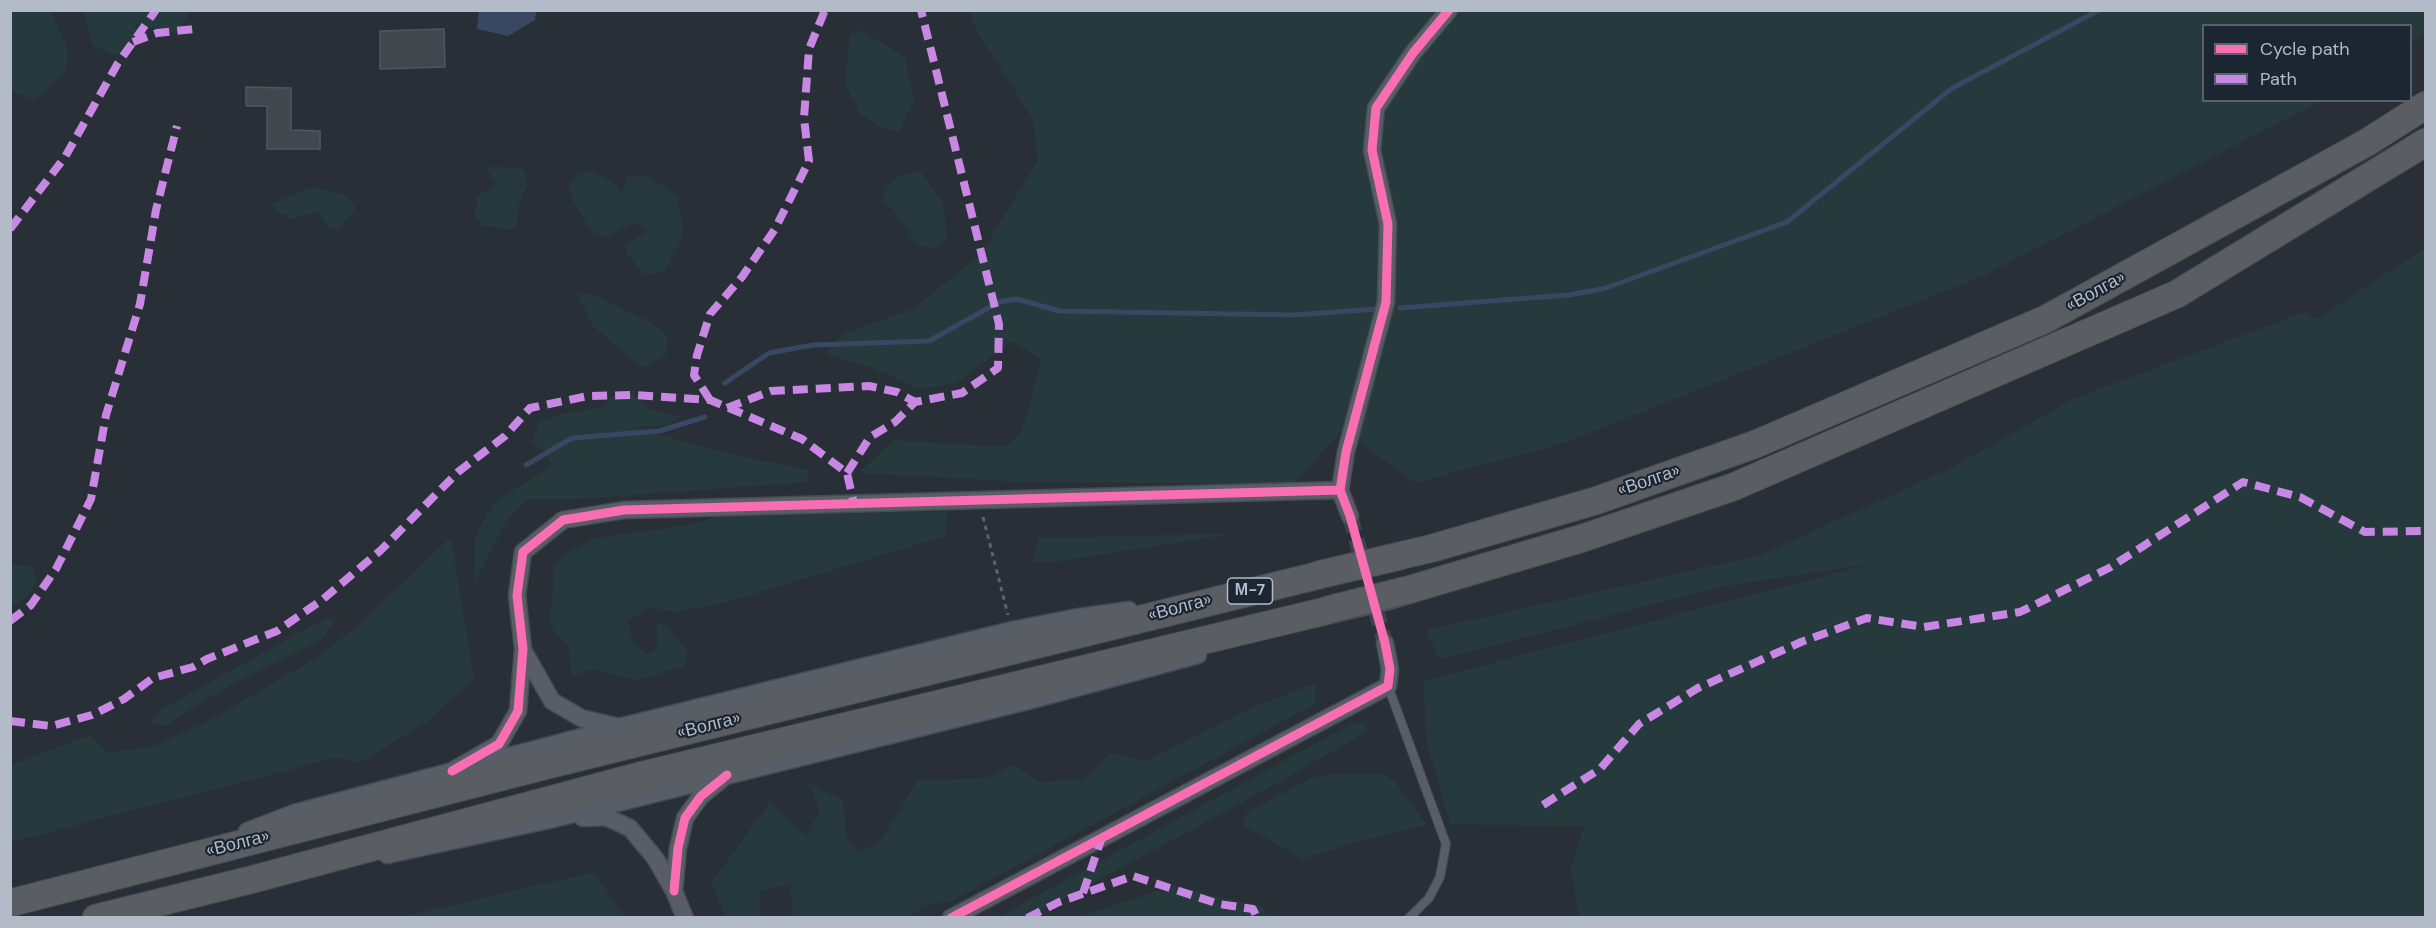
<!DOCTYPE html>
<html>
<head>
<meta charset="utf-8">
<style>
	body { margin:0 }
	#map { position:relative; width:2436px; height:928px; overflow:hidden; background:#292f37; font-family:"DM Sans",sans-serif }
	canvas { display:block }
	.frame { position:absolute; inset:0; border:12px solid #b3bbc8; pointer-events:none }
	.legend { position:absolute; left:2202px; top:24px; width:210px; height:78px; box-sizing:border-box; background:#1c2532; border:2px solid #58616e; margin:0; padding:8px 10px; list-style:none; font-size:18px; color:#b3bbc8 }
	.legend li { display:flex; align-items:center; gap:12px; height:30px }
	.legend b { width:30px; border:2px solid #58616e }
</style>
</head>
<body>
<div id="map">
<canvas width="2436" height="928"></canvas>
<div class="frame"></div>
<ul class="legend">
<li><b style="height:8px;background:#f96db3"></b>Cycle path</li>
<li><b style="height:8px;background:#c787e3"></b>Path</li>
</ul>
</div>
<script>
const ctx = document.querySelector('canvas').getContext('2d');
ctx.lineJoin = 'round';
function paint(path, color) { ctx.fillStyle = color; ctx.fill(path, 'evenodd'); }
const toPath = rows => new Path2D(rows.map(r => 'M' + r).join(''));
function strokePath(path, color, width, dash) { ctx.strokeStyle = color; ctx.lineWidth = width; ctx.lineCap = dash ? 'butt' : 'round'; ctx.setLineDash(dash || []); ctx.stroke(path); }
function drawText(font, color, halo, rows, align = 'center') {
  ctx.font = font + ' "DM Sans",sans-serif'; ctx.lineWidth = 4.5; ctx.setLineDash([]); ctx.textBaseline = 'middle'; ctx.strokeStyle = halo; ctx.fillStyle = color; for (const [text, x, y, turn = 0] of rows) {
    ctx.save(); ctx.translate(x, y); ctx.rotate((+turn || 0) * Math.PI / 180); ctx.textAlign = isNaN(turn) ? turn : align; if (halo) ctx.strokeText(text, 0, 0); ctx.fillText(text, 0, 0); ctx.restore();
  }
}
paint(toPath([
	[10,11,51,11,68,50,67,68,35,100,11,91],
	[83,11,188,11,188,16,177,33,137,24,131,47,113,56,93,45],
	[969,11,2425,11,2425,31,2411,43,2410,26,2204,26,2204,100,2321,101,1983,276,1564,443,1415,483,1343,430,1293,484,1025,482,858,473,894,440,1005,447,1022,431,1041,360,1012,341,956,383,920,389,872,368,825,354,843,334,913,309,981,254,1038,160,1032,118,978,33],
	[861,30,905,57,914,102,898,132,879,127,861,114,845,84,850,34],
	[486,167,523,168,527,184,518,208,517,226,510,230,481,225,475,215,477,196,496,184],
	[590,170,610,180,622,193,628,175,649,177,676,195,683,229,680,243,664,272,644,274,626,253,628,243,647,232,635,222,607,237,592,232,573,201,569,186,576,176],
	[921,172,943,203,947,238,935,249,918,246,894,210,882,202,885,187,901,175],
	[313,187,345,195,356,208,337,231,327,227,317,212,289,220,286,215,277,213,271,204],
	[2425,248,2425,917,1579,917,1571,867,1584,826,1450,824,1427,742,1423,681,1870,564,1726,586,1440,659,1426,630,1761,555,1953,467,2073,399,2305,312,2317,319],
	[577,293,591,294,649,321,668,336,666,355,642,368,593,326],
	[617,393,632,393,651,410,681,416,667,425,634,427,729,454,809,470,808,482,579,499,528,499,507,520,474,584,475,538,494,502,551,467,546,452,531,444,539,423,564,413,601,408],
	[947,511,946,536,720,604,673,612,650,607,628,621,633,643,648,655,657,650,657,623,667,627,688,652,684,666,637,680,593,669,572,676,569,647,550,626,554,567,568,552,596,538,695,524,715,517],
	[1232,534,1061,561,1033,562,1038,538],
	[451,537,474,678,430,720,361,762,335,758,11,842,11,765,90,735,109,753,154,746,208,721,318,657,357,626],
	[13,564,33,567,37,580,25,599,11,607,11,565],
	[326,618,335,620,321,640,230,685,165,726,151,723,162,709],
	[1316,683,1315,704,952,901,924,906,909,917,793,917,790,884,760,891,760,917,726,917,711,883,770,802,806,836,820,810,809,784,843,800,847,839,861,852,882,838,918,780,986,778,1014,764,1038,782,1084,779,1111,753,1147,761,1259,705],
	[1353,723,1365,723,1366,732,1267,789,1030,917,998,917],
	[1328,774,1385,774,1395,782,1427,825,1356,842,1302,859,1243,825,1246,813,1311,778],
	[594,872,625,917,401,917],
	[1174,886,1262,907,1267,917,1077,917]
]), '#26393d');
paint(toPath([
	[479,11,536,11,535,20,508,36,477,29]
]), '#384862');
strokePath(toPath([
	[1400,308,1568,295,1603,289,1787,222,1951,89,2099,10],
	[725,383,769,353,813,345,929,341,999,302,1017,299,1059,311,1294,315,1377,309],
	[526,465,572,438,659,431,705,417]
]), '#384862', 5);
const building = toPath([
	[444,29,445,67,380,69,380,31,444,29],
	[246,87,291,88,291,130,320,131,320,149,267,149,267,106,246,106,246,87]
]);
paint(building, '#42474e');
strokePath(building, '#51565f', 1.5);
strokePath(toPath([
	[1350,516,1385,643]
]), '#3e444d', 16, [16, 8]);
const service = toPath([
	[1388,686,1446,844,1440,877,1429,898,1409,918]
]);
const minor = toPath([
	[1340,490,1346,452,1386,302,1388,224,1372,150,1376,108,1413,53,1449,10],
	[523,650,552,701,581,718,615,726],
	[452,771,499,744,518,711,523,649,517,595,523,552,563,520,624,510,1340,490,1350,516],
	[583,818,606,817,630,828,655,858,674,891,685,918],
	[247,831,294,813,619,727,1012,630,1073,618,1129,610],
	[387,855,549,820,1032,700,1198,655],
	[674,891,678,848,685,818,701,796,722,779],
	[951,918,1388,686,1390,669,1385,643]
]);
const trunk = toPath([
	[1378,561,1433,548,1595,501,1756,444,2046,319,2366,143,2426,105],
	[10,903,544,766,1340,570],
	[96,918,250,880,639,776,1388,596,1583,538,1733,487,2177,294,2426,142]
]);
strokePath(service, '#474b52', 10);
strokePath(minor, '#474b52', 19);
strokePath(trunk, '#464b53', 29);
strokePath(toPath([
	[983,517,1008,615]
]), '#5c6269', 3, [4.5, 4.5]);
strokePath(service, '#595d65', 8);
strokePath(minor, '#595d65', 16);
strokePath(trunk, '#5a5e63', 27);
const trunkBridge = toPath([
	[1318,575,1400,556],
	[1327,610,1407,590]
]);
strokePath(trunkBridge, '#464b53', 29, []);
strokePath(trunkBridge, '#5a5e63', 27);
strokePath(toPath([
	[133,42,157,33,194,29],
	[10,229,65,157,118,63,156,10],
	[710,400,694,375,697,355,710,314,742,277,775,229,809,161,804,118,809,49,825,10],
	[727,408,771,391,869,386,897,392,915,402],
	[847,473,870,437,895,422,915,402,962,393,998,368,999,324,921,10],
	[10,621,31,605,56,569,91,499,106,415,140,304,156,210,177,126],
	[10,721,51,726,92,715,124,699,153,678,193,667,207,659,277,631,322,600,381,550,458,472,505,436,530,408,588,396,633,395,710,400,802,439,847,473,854,504],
	[1543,805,1600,769,1639,724,1698,688,1801,642,1867,618,1924,627,2020,612,2109,568,2243,482,2300,497,2365,532,2426,531],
	[1083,893,1102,837],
	[1027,918,1059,902,1133,876,1219,904,1253,909,1257,918]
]), '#c787e3', 8, [15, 8]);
strokePath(toPath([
	[1340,490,1346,452,1386,302,1388,224,1372,150,1376,108,1413,53,1449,10],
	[452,771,499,744,518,711,523,649,517,595,523,552,563,520,624,510,1340,490,1350,516,1385,643,1390,669,1388,686,951,918],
	[674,891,678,848,685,818,701,796,727,775]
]), '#f96db3', 9);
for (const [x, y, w] of [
	[1250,591,45]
]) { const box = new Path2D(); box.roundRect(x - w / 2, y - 13, w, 26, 4.5); ctx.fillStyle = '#1c2532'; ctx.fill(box); strokePath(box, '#b3bbc8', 1.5); }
drawText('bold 16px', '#b3bbc8', null, [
	["М-7",1250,591]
]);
drawText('18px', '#b3bbc8', '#1c2532', [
	["«Волга»",2096,292,-29],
	["«Волга»",1649,481,-19],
	["«Волга»",1180,608,-15],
	["«Волга»",709,726,-14],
	["«Волга»",238,844,-14]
]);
</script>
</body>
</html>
